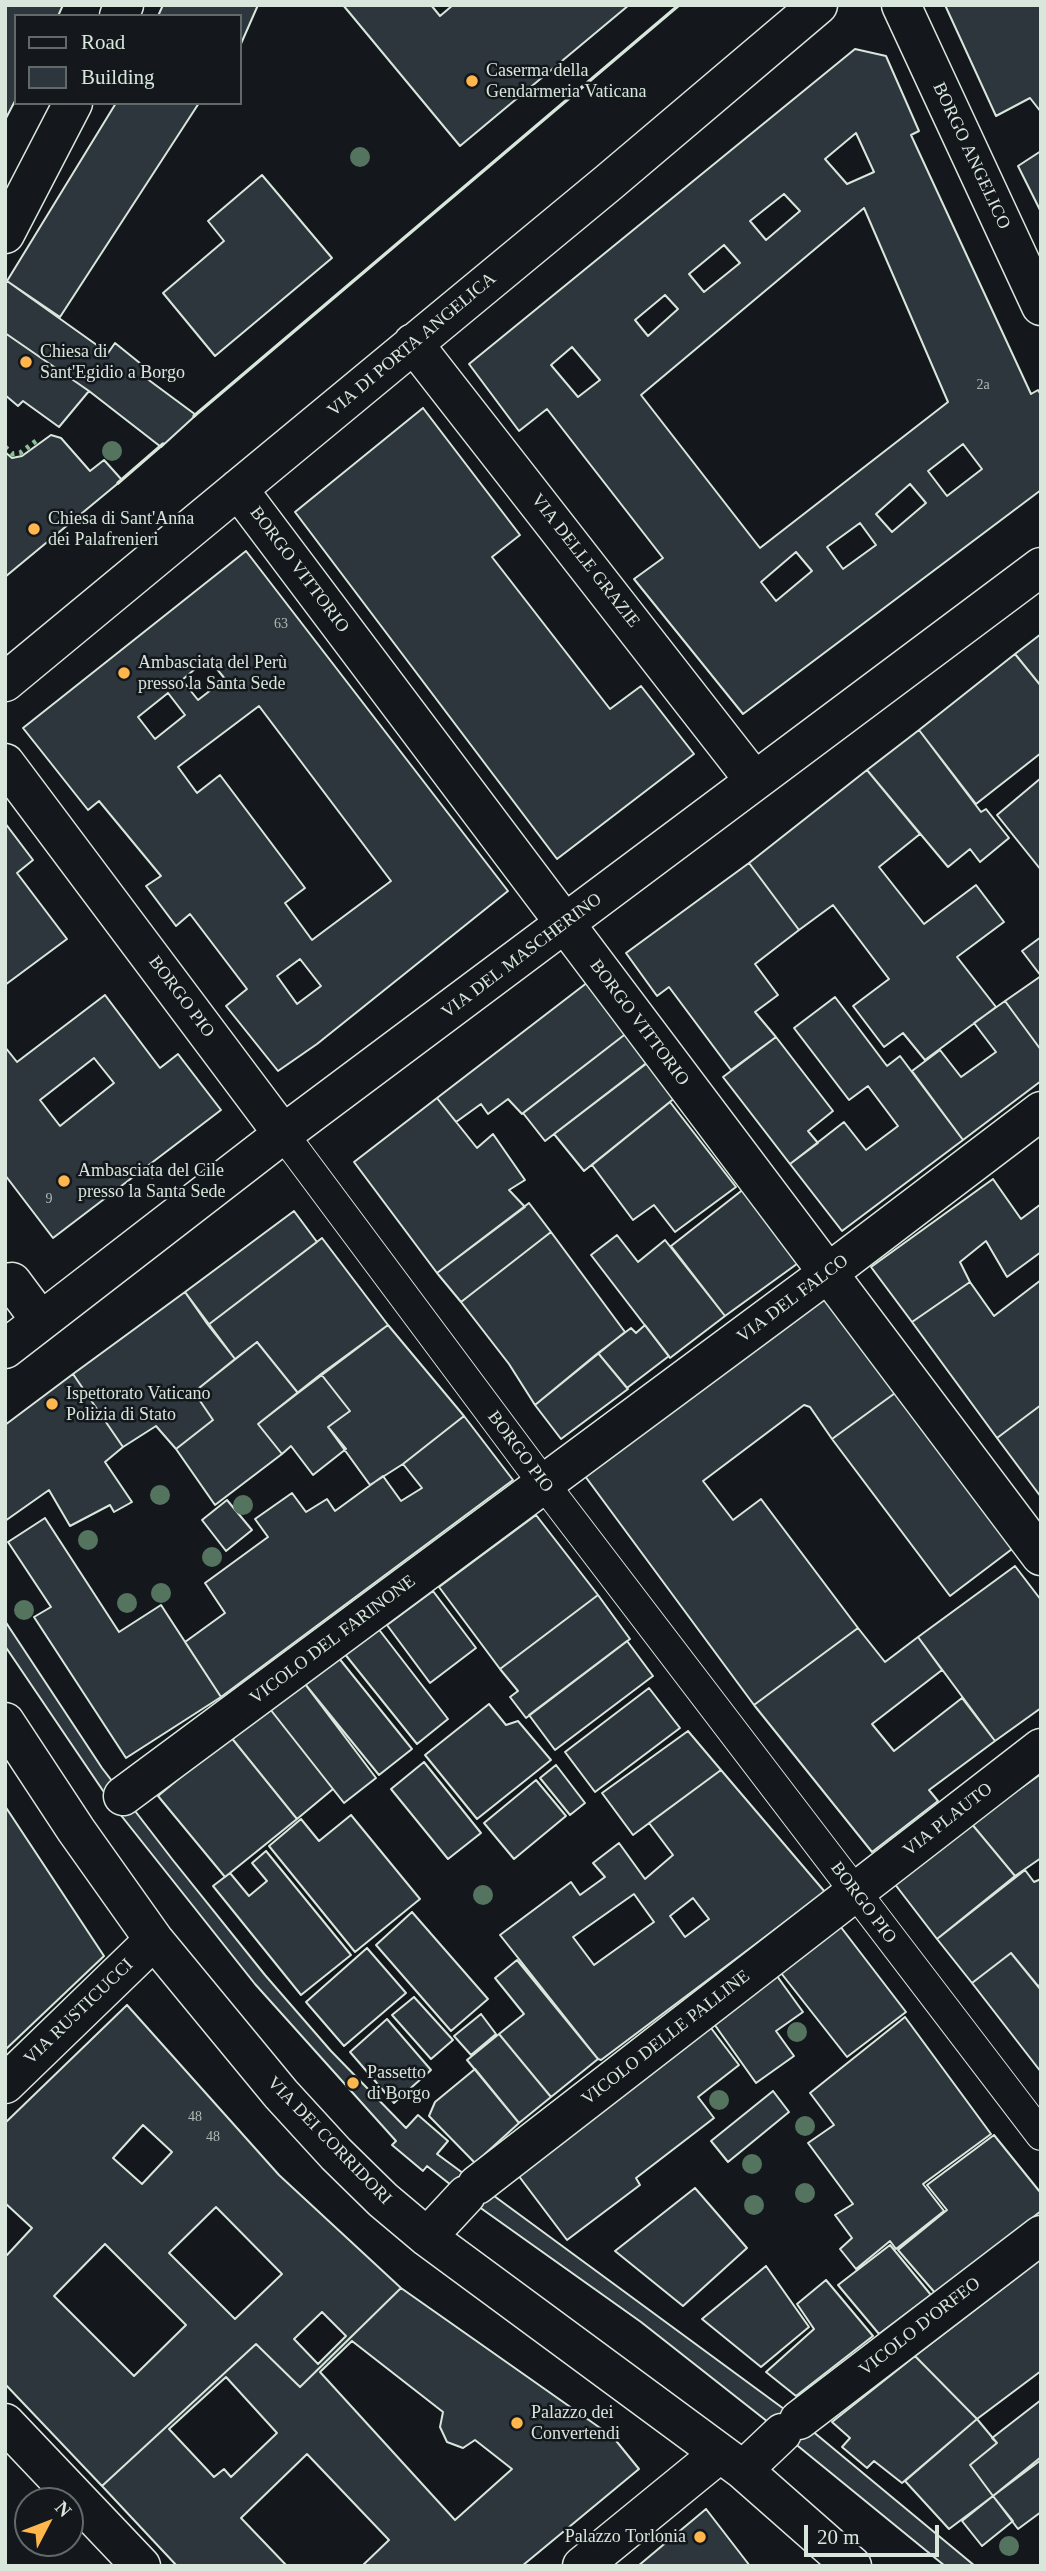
<!DOCTYPE html>
<html>
<head>
<meta charset="utf-8">
<style>
	body { margin:0 }
	#map { position:relative; width:1046px; height:2571px; overflow:hidden; background:#14181c; font-family:Georgia,serif }
	canvas { display:block }
	.frame { position:absolute; inset:0; border:7px solid #d8e6dc; pointer-events:none }
	.legend { position:absolute; left:14px; top:14px; width:228px; height:91px; box-sizing:border-box; background:#14181c; border:2px solid #626a69; margin:0; padding:9px 12px; list-style:none; font-size:21px; color:#d8e6dc }
	.legend li { display:flex; align-items:center; gap:14px; height:35px }
	.legend b { width:35px; border:2px solid #626a69 }
	.north { position:absolute; left:14px; top:2487px; width:70px; height:70px; box-sizing:border-box; background:#14181c; border:2px solid #626a69; border-radius:50%; rotate:48deg; font-size:19px; font-weight:700; line-height:28px; text-align:center; color:#d8e6dc }
	.north::after { content:''; display:block; margin:auto; width:24px; height:32px; background:#ffb74d; clip-path:polygon(50% 0,100% 100%,50% 72%,0 100%) }
	.scale { position:absolute; left:804px; top:2525px; width:135px; height:32px; box-sizing:border-box; border:4px solid #d8e6dc; border-top:0; padding-left:9px; font-size:21px; line-height:24px; white-space:nowrap; color:#d8e6dc; -webkit-text-stroke:5px #14181c; paint-order:stroke }
</style>
</head>
<body>
<div id="map">
<canvas width="1046" height="2571"></canvas>
<div class="frame"></div>
<ul class="legend">
<li><b style="height:9px;background:#14181c"></b>Road</li>
<li><b style="height:19px;background:#2c363c"></b>Building</li>
</ul>
<div class="north">N</div>
<div class="scale">20 m</div>
</div>
<script>
const ctx = document.querySelector('canvas').getContext('2d');
ctx.lineJoin = 'round';
function paint(path, color) { ctx.fillStyle = color; ctx.fill(path, 'evenodd'); }
const toPath = rows => new Path2D(rows.map(r => 'M' + r).join(''));
function strokePath(path, color, width, dash) { ctx.strokeStyle = color; ctx.lineWidth = width; ctx.lineCap = dash ? 'butt' : 'round'; ctx.setLineDash(dash || []); ctx.stroke(path); }
function drawText(font, color, halo, rows, align = 'center') {
  ctx.font = font + ' Georgia,serif'; ctx.lineWidth = 5; ctx.setLineDash([]); ctx.textBaseline = 'middle'; ctx.strokeStyle = halo; ctx.fillStyle = color; for (const [text, x, y, turn = 0] of rows) {
    ctx.save(); ctx.translate(x, y); ctx.rotate((+turn || 0) * Math.PI / 180); ctx.textAlign = isNaN(turn) ? turn : align; if (halo) ctx.strokeText(text, 0, 0); ctx.fillText(text, 0, 0); ctx.restore();
  }
}
const building = toPath([
	[5,5,63,5,58,16,16,16,16,99,5,120,5,5],
	[163,5,258,5,240,46,240,16,158,16,163,5],
	[343,5,431,5,440,16,453,5,629,5,460,146,343,5],
	[945,5,1041,5,1041,112,1030,98,996,116,945,5],
	[855,49,886,56,919,131,911,135,1031,394,1038,390,1041,395,1041,490,743,714,634,579,663,558,547,409,519,431,469,364,855,49],
	[856,133,874,172,847,184,825,159,856,133],
	[784,194,800,211,766,240,750,221,784,194],
	[864,208,948,402,760,548,641,395,864,208],
	[724,245,740,263,704,292,689,274,724,245],
	[665,295,678,309,648,336,635,320,665,295],
	[572,347,600,380,578,397,551,365,572,347],
	[963,444,982,469,947,496,928,471,963,444],
	[910,484,926,503,892,532,876,514,910,484],
	[860,523,876,545,843,569,827,547,860,523],
	[796,552,812,571,776,601,761,582,796,552],
	[116,103,199,103,60,317,7,281,116,103],
	[1041,151,1041,212,1018,166,1041,151],
	[262,175,332,258,215,356,163,293,224,241,208,221,262,175],
	[7,281,108,353,115,343,146,368,142,375,196,415,161,447,89,391,5,333,5,284,7,281],
	[5,333,89,391,59,427,23,401,18,406,5,395,5,333],
	[423,408,520,535,492,557,610,709,641,686,694,754,557,859,295,512,423,408],
	[51,435,61,438,90,471,104,460,122,480,5,577,5,452,12,458,22,456,51,435],
	[246,551,508,891,317,1044,278,1071,226,1006,247,989,190,914,176,926,146,886,161,876,99,801,88,810,23,728,246,551],
	[208,658,225,679,198,700,182,680,208,658],
	[168,693,185,715,155,739,138,717,168,693],
	[259,706,391,881,312,940,285,903,305,888,220,775,197,793,178,767,259,706],
	[300,959,321,986,297,1004,277,976,300,959],
	[1041,634,1041,686,1015,654,1041,634],
	[1015,654,1041,686,1041,753,976,804,919,730,1015,654],
	[919,730,981,812,986,809,1009,838,980,862,970,849,948,867,867,770,919,730],
	[867,770,920,834,879,867,924,924,976,885,1004,922,957,957,996,1007,925,1060,903,1033,884,1047,853,1006,889,979,833,905,799,930,749,863,867,770],
	[1041,778,1041,870,997,815,1041,778],
	[5,823,33,860,17,873,67,939,5,985,5,823],
	[749,863,799,930,755,964,778,995,755,1012,776,1037,731,1070,669,987,657,996,626,953,749,863],
	[1041,937,1041,976,1022,951,1041,937],
	[1041,976,1041,1050,1005,1001,1041,976],
	[588,982,632,1029,522,1114,508,1099,488,1114,481,1104,456,1122,437,1098,588,982],
	[105,995,160,1068,178,1054,221,1110,53,1238,5,1175,5,1047,17,1062,105,995],
	[94,1058,114,1083,60,1126,40,1100,94,1058],
	[835,997,887,1066,900,1056,963,1140,842,1231,790,1164,844,1122,866,1150,898,1126,868,1086,849,1100,794,1028,835,997],
	[1005,1001,1041,1050,1041,1081,963,1140,912,1071,940,1050,961,1077,996,1052,974,1023,1005,1001],
	[632,1029,655,1057,545,1141,523,1113,632,1029],
	[776,1037,833,1111,808,1131,818,1143,790,1164,723,1077,776,1037],
	[649,1061,676,1097,584,1171,554,1134,649,1061],
	[437,1098,477,1148,493,1134,525,1180,509,1190,525,1207,437,1273,354,1162,437,1098],
	[670,1102,736,1187,675,1232,654,1205,633,1220,592,1165,670,1102],
	[993,1179,1021,1219,1041,1204,1041,1252,1007,1277,986,1241,960,1262,970,1282,912,1322,871,1267,993,1179],
	[745,1188,801,1261,725,1316,671,1246,745,1188],
	[529,1203,551,1232,461,1302,437,1273,529,1203],
	[294,1211,317,1242,208,1325,185,1292,294,1211],
	[551,1232,625,1332,535,1405,509,1364,461,1302,551,1232],
	[617,1235,638,1262,665,1240,725,1316,670,1358,591,1255,617,1235],
	[322,1238,388,1325,298,1393,257,1342,235,1359,208,1325,322,1238],
	[1041,1280,1041,1405,997,1438,912,1322,970,1282,994,1316,1041,1280],
	[827,1289,902,1388,832,1439,810,1407,804,1405,703,1481,733,1520,761,1499,858,1628,754,1705,582,1472,827,1289],
	[185,1292,235,1359,194,1392,213,1420,176,1449,156,1426,123,1447,73,1374,185,1292],
	[388,1325,464,1416,403,1464,370,1485,328,1427,350,1411,321,1374,388,1325],
	[645,1325,669,1356,627,1388,598,1353,631,1328,636,1333,645,1325],
	[257,1342,298,1393,258,1424,282,1454,215,1505,176,1449,213,1420,194,1392,257,1342],
	[598,1353,628,1389,561,1439,535,1405,598,1353],
	[73,1374,123,1447,105,1462,132,1502,114,1512,110,1505,70,1526,49,1490,5,1521,5,1425,73,1374],
	[321,1374,350,1411,328,1427,346,1449,313,1475,291,1446,282,1454,258,1424,321,1374],
	[902,1388,1020,1543,950,1596,832,1439,902,1388],
	[1041,1405,1041,1497,997,1438,1041,1405],
	[464,1416,513,1480,221,1697,185,1642,225,1613,205,1583,268,1537,255,1519,292,1493,306,1512,327,1499,335,1511,383,1476,401,1501,422,1488,403,1464,464,1416],
	[227,1500,252,1530,226,1551,202,1520,227,1500],
	[536,1515,598,1595,500,1669,439,1587,536,1515],
	[45,1518,119,1632,161,1605,221,1697,126,1758,34,1617,51,1607,8,1542,45,1518],
	[1015,1566,1041,1600,1041,1708,995,1741,918,1637,1015,1566],
	[433,1591,476,1648,430,1683,387,1625,433,1591],
	[598,1595,630,1639,526,1718,510,1697,518,1691,500,1669,598,1595],
	[5,1621,102,1768,172,1859,265,1975,331,2051,406,2128,418,2115,448,2141,437,2154,799,2420,975,2566,945,2566,782,2433,641,2322,475,2204,427,2166,423,2171,392,2145,396,2141,255,1984,112,1804,5,1646,5,1621],
	[377,1627,448,1719,417,1744,344,1653,377,1627],
	[858,1628,885,1662,918,1637,942,1670,872,1724,894,1751,962,1698,995,1741,929,1790,938,1801,872,1852,754,1705,858,1628],
	[627,1641,653,1676,555,1750,529,1715,627,1641],
	[338,1657,412,1749,379,1775,305,1684,338,1657],
	[305,1684,376,1778,344,1803,270,1709,305,1684],
	[649,1688,680,1728,595,1792,565,1752,649,1688],
	[489,1704,506,1725,518,1721,551,1760,477,1819,425,1755,489,1704],
	[270,1709,333,1789,297,1819,230,1736,270,1709],
	[688,1731,721,1770,633,1835,602,1793,688,1731],
	[230,1736,297,1819,225,1877,158,1796,230,1736],
	[424,1762,481,1833,448,1859,391,1789,424,1762],
	[556,1765,585,1803,570,1815,540,1778,556,1765],
	[721,1770,825,1892,601,2060,598,2059,500,1935,571,1882,580,1895,605,1877,593,1863,619,1843,645,1879,673,1855,649,1823,721,1770],
	[634,1894,654,1922,594,1965,573,1937,634,1894],
	[693,1898,709,1919,685,1937,670,1916,693,1898],
	[1041,1774,1041,1858,1015,1876,971,1823,1041,1774],
	[536,1780,566,1816,514,1859,484,1823,536,1780],
	[5,1806,104,1956,5,2050,5,1806],
	[351,1815,420,1899,355,1952,269,1846,301,1819,319,1841,351,1815],
	[971,1823,1015,1876,937,1939,894,1883,971,1823],
	[266,1851,351,1955,301,1995,213,1886,230,1873,249,1896,267,1881,252,1863,266,1851],
	[1025,1870,1034,1882,1041,1879,1041,1984,1038,1986,1011,1953,972,1983,937,1939,1025,1870],
	[412,1912,488,1999,451,2031,376,1945,412,1912],
	[840,1926,906,2012,847,2057,781,1973,840,1926],
	[367,1948,406,1993,344,2046,306,2002,367,1948],
	[1011,1953,1041,1990,1041,2072,972,1983,1011,1953],
	[517,1960,598,2059,551,2097,499,2034,524,2014,495,1978,517,1960],
	[777,1976,803,2012,776,2031,794,2056,756,2083,712,2021,777,1976],
	[414,1997,453,2040,431,2059,392,2015,414,1997],
	[127,2005,279,2175,401,2288,300,2387,256,2344,102,2486,5,2384,5,2253,7,2255,32,2228,5,2203,5,2123,127,2005],
	[143,2125,172,2152,142,2184,113,2158,143,2125],
	[216,2207,282,2274,235,2319,169,2253,216,2207],
	[105,2244,186,2325,134,2376,54,2296,105,2244],
	[322,2312,346,2336,318,2364,294,2339,322,2312],
	[481,2014,496,2034,471,2055,454,2036,481,2014],
	[905,2017,991,2134,923,2184,944,2211,896,2249,890,2241,856,2269,840,2249,852,2238,835,2215,853,2204,808,2143,834,2125,810,2093,905,2017],
	[387,2019,431,2070,394,2103,350,2052,387,2019],
	[708,2024,739,2065,698,2097,714,2118,636,2178,640,2185,567,2240,515,2171,708,2024],
	[499,2034,551,2097,519,2123,467,2060,499,2034],
	[475,2069,519,2123,475,2163,429,2116,435,2102,475,2069],
	[773,2091,789,2112,728,2162,711,2141,773,2091],
	[994,2135,1040,2192,1041,2211,936,2294,898,2250,947,2210,927,2185,994,2135],
	[695,2188,747,2248,683,2306,615,2251,695,2188],
	[890,2245,931,2295,879,2334,838,2285,890,2245],
	[1041,2259,1041,2371,977,2419,915,2356,1041,2259],
	[766,2266,809,2327,761,2367,702,2319,766,2266],
	[826,2280,873,2336,796,2396,766,2372,814,2329,797,2304,826,2280],
	[401,2288,613,2437,639,2469,522,2566,362,2566,389,2540,307,2454,241,2518,287,2566,177,2566,102,2486,256,2344,300,2387,401,2288],
	[352,2341,443,2412,440,2427,447,2442,463,2448,475,2440,512,2469,455,2520,320,2372,352,2341],
	[226,2377,277,2433,231,2477,224,2469,214,2477,169,2429,226,2377],
	[915,2356,977,2419,902,2483,874,2461,867,2468,842,2447,850,2438,832,2422,915,2356],
	[1041,2400,1041,2457,993,2496,970,2465,997,2443,992,2438,1041,2400],
	[977,2419,997,2443,970,2465,993,2496,949,2529,905,2481,977,2419],
	[1041,2460,1041,2512,1018,2529,993,2496,1041,2460],
	[993,2496,1013,2521,982,2546,962,2521,993,2496],
	[706,2509,750,2566,638,2566,706,2509]
]);
paint(building, '#2c363c');
strokePath(building, '#d8e6dc', 2);
const pedestrian = toPath([
	[283,1134,544,1484,1041,2135]
]);
const minor = toPath([
	[901,5,1041,306],
	[119,16,124,5],
	[5,234,73,103],
	[413,343,754,780],
	[238,489,1041,1556],
	[5,682,608,183,818,5],
	[5,763,283,1134],
	[12,1282,41,1321],
	[5,1349,283,1134,1041,567],
	[5,1722,76,1830,154,1940,281,2094,336,2154,383,2200,427,2237,743,2470,852,2566],
	[123,1796,828,1273,1041,1111],
	[5,2084,154,1940],
	[477,2185,1041,1748],
	[427,2237,466,2195],
	[799,2420,1041,2235],
	[5,2423,141,2566],
	[743,2470,782,2433],
	[582,2566,719,2454]
]);
strokePath(pedestrian, '#d8e6dc', 32);
strokePath(minor, '#d8e6dc', 41);
strokePath(toPath([
	[146,1167,154,1178]
]), '#9da8a2', 4.5, [5, 3.5]);
strokePath(pedestrian, '#14181c', 30);
strokePath(minor, '#14181c', 38);
strokePath(toPath([
	[5,447,13,454,20,453,36,441]
]), '#8ac095', 5, [3.5, 5]);
strokePath(toPath([
	[194,416,679,5],
	[118,483,163,444]
]), '#d8e6dc', 3.5);
ctx.fillStyle = '#55745f';
for (const [x, y] of [
	[360,157],
	[112,451],
	[160,1495],
	[243,1505],
	[88,1540],
	[212,1557],
	[161,1593],
	[127,1603],
	[24,1610],
	[483,1895],
	[797,2032],
	[719,2100],
	[805,2126],
	[752,2164],
	[805,2193],
	[754,2205],
	[1009,2546]
]) { ctx.beginPath(); ctx.arc(x, y, 10, 0, 2 * Math.PI); ctx.fill(); }
for (const [x, y, r, color] of [
	[472,81,7,"#ffb74d"],
	[26,362,7,"#ffb74d"],
	[34,529,7,"#ffb74d"],
	[124,673,7,"#ffb74d"],
	[64,1181,7,"#ffb74d"],
	[52,1404,7,"#ffb74d"],
	[353,2083,7,"#ffb74d"],
	[517,2423,7,"#ffb74d"],
	[700,2537,7,"#ffb74d"]
]) { const dot = new Path2D(); dot.arc(x, y, r, 0, 2 * Math.PI); ctx.fillStyle = color; ctx.fill(dot); strokePath(dot, '#14181c', 2.5); }
drawText('14px', '#adbab4', null, [
	["2a",983,385],
	["63",281,624],
	["9",49,1199],
	["48",195,2117],
	["48",213,2137]
]);
drawText('18px', '#d8e6dc', '#14181c', [
	["Caserma della",486,71],
	["Gendarmeria Vaticana",486,92],
	["Chiesa di",40,352],
	["Sant'Egidio a Borgo",40,373],
	["Chiesa di Sant'Anna",48,519],
	["dei Palafrenieri",48,540],
	["Ambasciata del Perù",138,663],
	["presso la Santa Sede",138,684],
	["Ambasciata del Cile",78,1171],
	["presso la Santa Sede",78,1192],
	["Ispettorato Vaticano",66,1394],
	["Polizia di Stato",66,1415],
	["Passetto",367,2073],
	["di Borgo",367,2094],
	["Palazzo dei",531,2413],
	["Convertendi",531,2434],
	["Palazzo Torlonia",686,2537,"right"]
], 'left');
drawText('18px', '#d8e6dc', '#14181c', [
	["BORGO ANGELICO",971,156,65],
	["VIA DI PORTA ANGELICA",412,345,-40],
	["VIA DELLE GRAZIE",585,561,52],
	["BORGO VITTORIO",299,570,53],
	["VIA DEL MASCHERINO",522,956,-37],
	["BORGO PIO",181,997,53],
	["BORGO VITTORIO",639,1023,53],
	["VIA DEL FALCO",793,1299,-37],
	["BORGO PIO",520,1452,53],
	["VICOLO DEL FARINONE",333,1640,-37],
	["VIA PLAUTO",948,1820,-38],
	["BORGO PIO",863,1903,53],
	["VIA RUSTICUCCI",79,2012,-44],
	["VICOLO DELLE PALLINE",666,2038,-38],
	["VIA DEI CORRIDORI",329,2141,46],
	["VICOLO D'ORFEO",920,2327,-38]
]);
</script>
</body>
</html>
